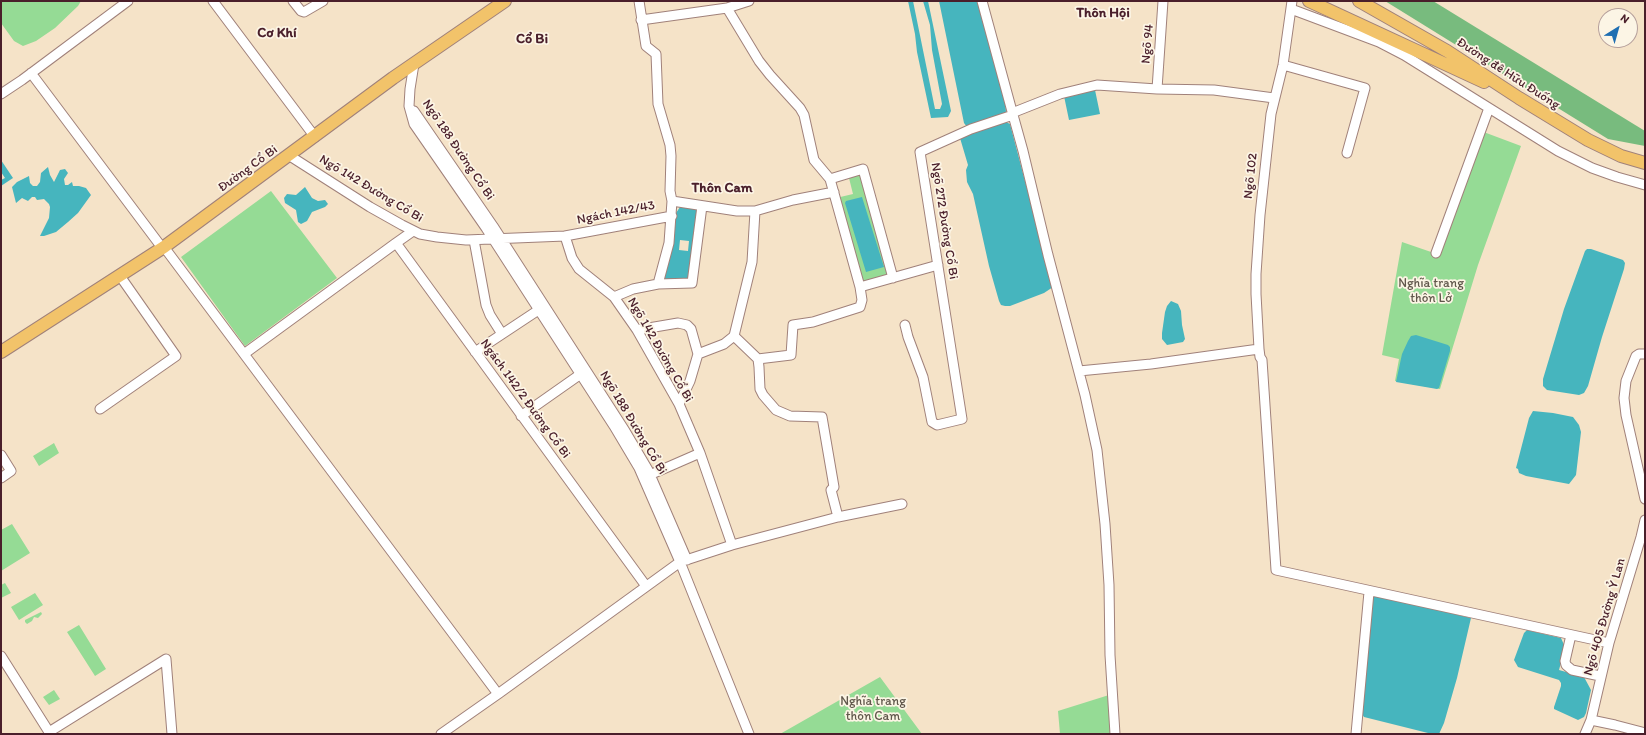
<!DOCTYPE html>
<html>
<head>
<meta charset="utf-8">
<style>
	body { margin:0 }
	#map { position:relative; width:1646px; height:735px; overflow:hidden; background:#f5e3c8; font-family:Itim,sans-serif }
	canvas { display:block }
	.frame { position:absolute; inset:0; border:2px solid #4a1f2b; pointer-events:none }
	.north { position:absolute; left:1598px; top:8px; width:40px; height:40px; box-sizing:border-box; background:#fcf5e5; border:1px solid #b59f9b; border-radius:50%; rotate:37deg; font-size:11px; font-weight:700; line-height:16px; text-align:center; color:#4a1f2b }
	.north::after { content:''; display:block; margin:auto; width:14px; height:18px; background:#1f6fb2; clip-path:polygon(50% 0,100% 100%,50% 72%,0 100%) }
</style>
</head>
<body>
<div id="map">
<canvas width="1646" height="735"></canvas>
<div class="frame"></div>
<div class="north">N</div>
</div>
<script>
const ctx = document.querySelector('canvas').getContext('2d');
ctx.lineJoin = 'round';
function paint(path, color) { ctx.fillStyle = color; ctx.fill(path, 'evenodd'); }
const toPath = rows => new Path2D(rows.map(r => 'M' + r).join(''));
function strokePath(path, color, width, dash) { ctx.strokeStyle = color; ctx.lineWidth = width; ctx.lineCap = dash ? 'butt' : 'round'; ctx.setLineDash(dash || []); ctx.stroke(path); }
function drawText(font, color, halo, rows, align = 'center') {
  ctx.font = font + ' Itim,sans-serif'; ctx.lineWidth = 3.5; ctx.setLineDash([]); ctx.textBaseline = 'middle'; ctx.strokeStyle = halo; ctx.fillStyle = color; for (const [text, x, y, turn = 0] of rows) {
    ctx.save(); ctx.translate(x, y); ctx.rotate((+turn || 0) * Math.PI / 180); ctx.textAlign = isNaN(turn) ? turn : align; if (halo) ctx.strokeText(text, 0, 0); ctx.fillText(text, 0, 0); ctx.restore();
  }
}
paint(toPath([
	[1,1,81,1,78,6,55,28,36,41,23,46,14,41,1,23],
	[1481,131,1521,146,1478,265,1440,389,1395,381,1399,359,1382,355,1402,242,1434,253],
	[863,169,893,278,860,287,836,198,853,194,848,174],
	[271,191,337,278,245,346,181,257],
	[54,443,59,453,39,466,33,456],
	[12,524,30,553,1,571,1,530],
	[5,583,11,593,1,598,1,585],
	[35,593,43,605,19,620,11,607],
	[41,612,42,614,38,618,34,617,32,621,27,624,25,622,25,620],
	[79,625,106,669,95,676,67,632],
	[880,677,922,734,780,734],
	[54,690,60,699,49,705,43,697],
	[1109,695,1112,734,1060,734,1058,711]
]), '#95db95');
paint(toPath([
	[1385,1,1433,1,1645,131,1645,146,1608,139]
]), '#78bb7e');
paint(toPath([
	[908,1,913,1,935,109,940,109,942,104,932,50,930,25,923,1,928,1,951,111,948,117,931,118,917,52,915,34],
	[939,1,977,1,1005,93,1006,113,995,118,967,127,964,123],
	[1095,90,1100,114,1069,120,1064,96],
	[1006,122,1010,124,1053,287,1044,293,1010,306,1005,306,1001,305,999,301,989,266,973,194,967,182,966,170,968,165,960,138,966,134],
	[1,160,13,178,1,186,1,180,5,178,1,172],
	[48,167,50,175,54,182,60,170,65,169,68,173,64,179,65,185,68,185,72,182,73,186,79,186,86,188,91,195,78,213,68,222,56,232,44,236,40,236,49,218,50,207,49,204,44,199,37,200,35,197,32,197,28,201,22,198,16,203,12,187,17,182,29,176,30,183,33,186,37,186,40,182,41,173],
	[305,187,312,198,318,201,325,200,328,204,325,207,312,212,307,221,301,224,298,222,296,210,285,203,284,198,287,194,296,195],
	[862,197,884,267,866,272,845,203,846,201],
	[680,207,696,209,697,211,689,277,687,281,665,280,665,275,674,241,676,213],
	[680,240,689,241,688,251,679,250],
	[1591,249,1623,260,1625,263,1624,269,1602,337,1588,386,1584,393,1579,395,1547,390,1543,386,1543,379,1564,309,1585,251,1587,249],
	[1171,301,1178,304,1181,311,1182,325,1185,339,1183,342,1167,345,1162,339,1162,333,1165,312,1167,306],
	[1416,335,1448,345,1450,347,1450,351,1439,388,1437,389,1396,382,1402,354,1408,341,1411,336],
	[1533,411,1553,413,1573,417,1579,425,1581,432,1576,475,1569,484,1526,476,1519,473,1518,469,1516,468,1529,418],
	[1371,594,1471,618,1457,678,1444,723,1439,734,1432,734,1364,717,1362,714],
	[1527,630,1561,638,1565,647,1559,670,1584,677,1591,690,1586,713,1584,717,1578,720,1554,709,1554,707,1561,686,1561,683,1559,680,1518,667,1514,660,1524,633]
]), '#46b5be');
const minor = toPath([
	[213,1,315,137],
	[293,1,301,11,304,12,323,1],
	[639,1,646,46,656,54,658,104,670,145,671,156,670,191,672,201,737,211,755,211,752,262,734,336,758,359,759,367,760,389,763,395,776,410,790,416,822,417,834,487,831,490,838,517],
	[749,1,727,8,759,61,770,75,800,108,804,115,814,160,830,179,860,287,938,265],
	[1292,1,1283,65,1271,114,1260,215,1256,274,1256,294,1259,349,1260,357,1262,360,1276,570,1609,643],
	[1291,9,1379,42,1404,55,1558,151,1592,168,1617,177,1645,185],
	[641,20,727,8],
	[414,64,410,89,409,106,414,124,486,228,614,426,639,468,680,562,749,734],
	[1283,65,1365,88,1347,153],
	[31,73,163,249],
	[1157,89,1163,1],
	[1,94,22,80,128,1],
	[414,111,493,226,625,431,648,470,687,560],
	[1012,113,1060,94,1097,85,1157,89,1214,90,1274,98],
	[1013,115,1023,151,1048,255,1085,395,1097,450,1105,524,1109,585,1110,655,1115,734],
	[290,156,370,207,402,225,420,234,437,237,466,240,565,236,572,258,579,269,614,297,637,330,679,404,700,453,732,545],
	[830,179,863,169,893,278],
	[755,211,793,200,834,192],
	[413,231,396,243,646,586],
	[565,236,672,216],
	[474,240,486,305,490,315,502,334],
	[164,247,498,694,441,734],
	[1436,253,1489,108],
	[658,284,669,243,672,201],
	[614,297,633,289,658,284,692,283,702,206],
	[905,325,908,337,923,377,932,422,937,425,962,419,920,152,971,129,1013,115,982,1],
	[637,330,678,323,687,325,691,329,698,354,690,381,679,404],
	[475,352,543,307],
	[244,354,396,243],
	[698,354,724,344,734,336],
	[1645,354,1639,354,1636,356,1626,381,1624,398,1626,415,1645,499],
	[758,359,791,355,793,325,813,322,860,307,862,300,860,287],
	[1079,371,1151,364,1259,349],
	[100,409,176,356,120,276],
	[521,416,585,371],
	[1,455,11,471,1,478],
	[645,477,700,453],
	[1571,635,1565,661,1566,665,1572,670,1600,676],
	[1,656,49,732,166,659,172,734],
	[498,694,680,562,732,545,838,517,902,504],
	[1591,720,1609,643,1641,537,1645,520],
	[1356,734,1369,592],
	[1585,734,1591,720,1615,725,1645,733]
]);
const major = toPath([
	[1309,1,1484,82],
	[1359,1,1447,51,1519,98,1588,140,1621,156,1645,163],
	[1,352,164,247,393,78,505,1]
]);
strokePath(minor, '#a0817a', 11);
strokePath(major, '#a0817a', 14);
strokePath(minor, '#fff', 9);
strokePath(major, '#f2c36a', 12);
drawText('13px', '#4a1f2b', '#fcf5e5', [
	["Ngõ 94",1148,44,-85],
	["Đường đê Hữu Đuống",1508,74,33],
	["Ngõ 188 Đường Cổ Bi",458,150,56],
	["Đường Cổ Bi",248,169,-36],
	["Ngõ 102",1251,176,-84],
	["Ngõ 142 Đường Cổ Bi",371,189,31],
	["Ngách 142/43",616,213,-11],
	["Ngõ 272 Đường Cổ Bi",944,221,81],
	["Ngõ 142 Đường Cổ Bi",660,350,60],
	["Ngách 142/2 Đường Cổ Bi",525,399,54],
	["Ngõ 188 Đường Cổ Bi",633,423,59],
	["Ngõ 405 Đường Ỷ Lan",1605,617,-74]
]);
drawText('13px', '#60574b', '#fcf5e5', [
	["Nghĩa trang",1431,284],
	["thôn Lở",1431,299],
	["Nghĩa trang",873,702],
	["thôn Cam",873,717]
]);
drawText('bold 14px', '#4a1f2b', '#fcf5e5', [
	["Thôn Hội",1103,13],
	["Cơ Khí",277,33],
	["Cổ Bi",532,39],
	["Thôn Cam",722,188]
]);
</script>
</body>
</html>
